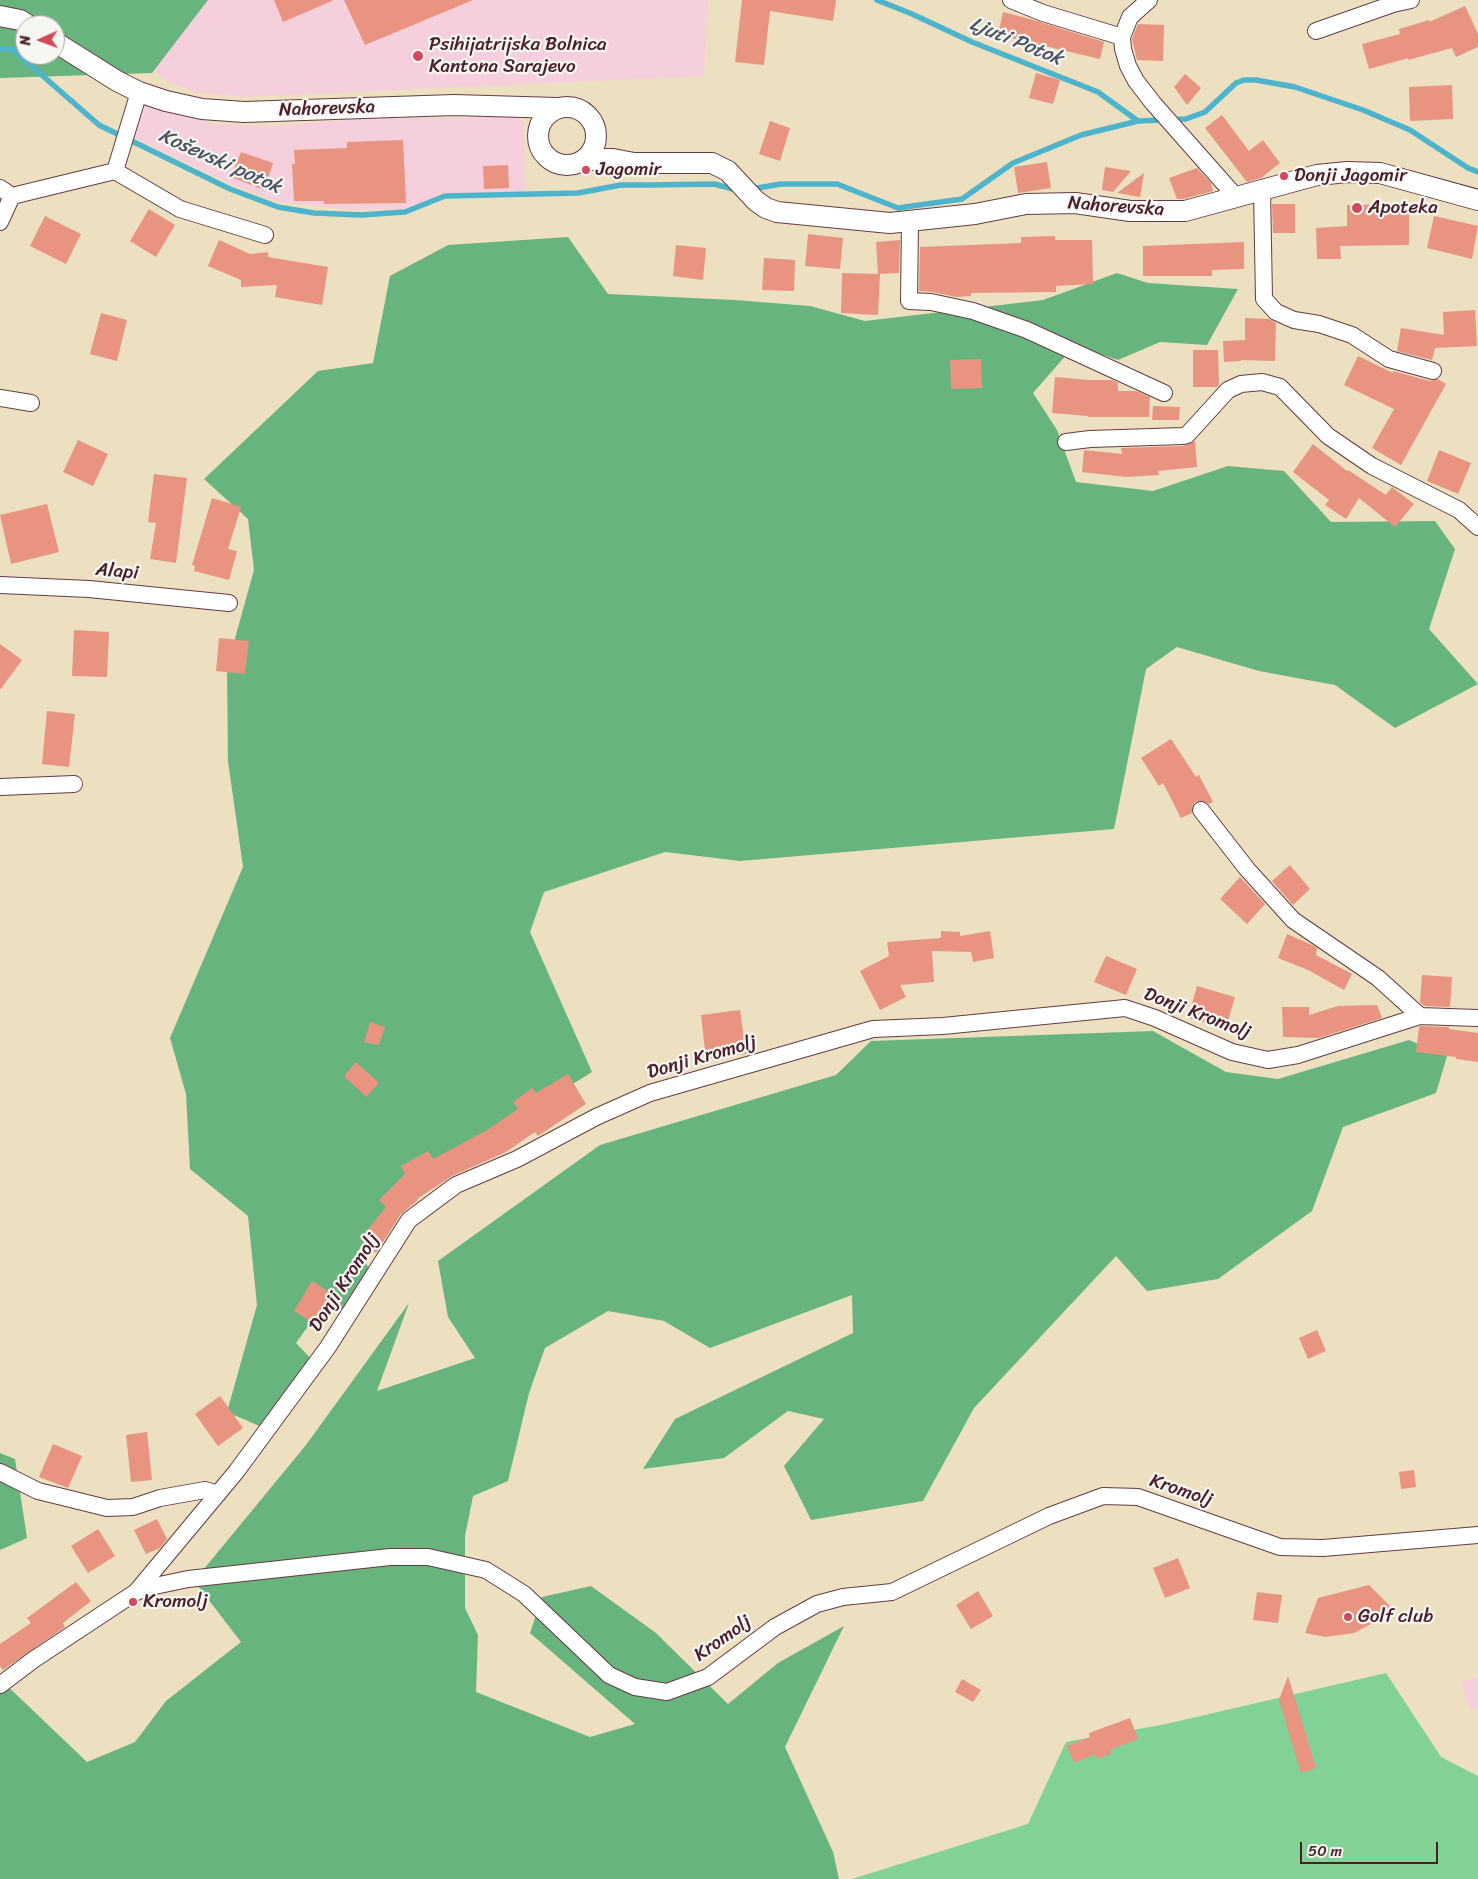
<!DOCTYPE html>
<html>
<head>
<meta charset="utf-8">
<style>
	body { margin:0 }
	#map { position:relative; width:1478px; height:1879px; overflow:hidden; background:#ece0c0; font-family:Sriracha,sans-serif }
	canvas { display:block }
	.north { position:absolute; left:15px; top:15px; width:50px; height:50px; box-sizing:border-box; background:#f6f6f2; border:1px solid #b1a0a2; border-radius:50%; rotate:268deg; font-size:14px; font-weight:700; line-height:20px; text-align:center; color:#4a1f2b }
	.north::after { content:''; display:block; margin:auto; width:18px; height:22px; background:#d1495b; clip-path:polygon(50% 0,100% 100%,50% 72%,0 100%) }
	.scale { position:absolute; left:1300px; top:1842px; width:138px; height:22px; box-sizing:border-box; border:2px solid #4a1f2b; border-top:0; padding-left:6px; font-size:15px; line-height:18px; white-space:nowrap; color:#4a1f2b; -webkit-text-stroke:4px #f6f6f2; paint-order:stroke }
</style>
</head>
<body>
<div id="map">
<canvas width="1478" height="1879"></canvas>
<div class="north">N</div>
<div class="scale">50 m</div>
</div>
<script>
const ctx = document.querySelector('canvas').getContext('2d');
ctx.lineJoin = 'round';
function paint(path, color) { ctx.fillStyle = color; ctx.fill(path, 'evenodd'); }
const toPath = rows => new Path2D(rows.map(r => 'M' + r).join(''));
function strokePath(path, color, width, dash) { ctx.strokeStyle = color; ctx.lineWidth = width; ctx.lineCap = dash ? 'butt' : 'round'; ctx.setLineDash(dash || []); ctx.stroke(path); }
function drawText(font, color, halo, rows, align = 'center') {
  ctx.font = font + ' Sriracha,sans-serif'; ctx.lineWidth = 4.5; ctx.setLineDash([]); ctx.textBaseline = 'middle'; ctx.strokeStyle = halo; ctx.fillStyle = color; for (const [text, x, y, turn = 0] of rows) {
    ctx.save(); ctx.translate(x, y); ctx.rotate((+turn || 0) * Math.PI / 180); ctx.textAlign = isNaN(turn) ? turn : align; if (halo) ctx.strokeText(text, 0, 0); ctx.fillText(text, 0, 0); ctx.restore();
  }
}
paint(toPath([
	[114,0,708,0,704,76,244,97,196,92,167,81,103,36],
	[144,103,213,124,274,126,371,118,440,118,516,116,524,123,525,192,444,193,406,209,349,210,279,202,232,185,131,136],
	[1478,1677,1478,1708,1470,1710,1461,1682]
]), '#f5cfdb');
paint(toPath([
	[1386,1673,1441,1757,1478,1776,1478,1879,852,1879,1028,1824,1066,1742,1166,1724]
]), '#81d294');
paint(toPath([
	[0,0,208,0,152,73,0,78],
	[25,25,55,25,55,55,25,55],
	[568,237,608,294,735,300,810,306,865,321,1043,300,1117,273,1148,283,1238,289,1207,345,1160,342,1118,360,1075,345,1033,393,1057,430,1076,482,1153,491,1228,466,1284,471,1331,522,1435,521,1455,549,1429,629,1478,684,1395,728,1335,685,1259,671,1177,647,1146,669,1114,829,740,861,665,852,544,892,530,932,592,1072,505,1126,431,1166,357,1252,380,1282,357,1311,321,1308,296,1343,317,1365,271,1431,227,1412,257,1305,248,1216,190,1169,186,1094,170,1038,243,867,228,761,227,667,254,570,248,519,204,479,318,371,373,363,390,276,448,245],
	[1153,1031,1226,1072,1278,1079,1409,1040,1447,1056,1436,1093,1343,1127,1312,1211,1218,1279,1147,1291,1116,1256,974,1408,923,1501,811,1520,784,1466,824,1419,788,1411,724,1458,643,1469,675,1419,853,1333,852,1295,710,1348,664,1321,608,1311,545,1348,529,1393,508,1481,473,1496,465,1536,465,1608,478,1635,476,1692,590,1737,635,1724,530,1633,542,1597,591,1586,656,1633,728,1704,778,1663,844,1626,785,1747,833,1852,839,1879,0,1879,0,1679,87,1762,135,1742,166,1701,241,1642,194,1581,306,1445,409,1303,377,1391,475,1358,448,1317,438,1261,600,1145,836,1075,871,1041],
	[0,1453,15,1459,27,1538,0,1550]
]), '#68b47e');
strokePath(toPath([
	[877,0,912,14,972,42,1098,92,1138,121],
	[0,49,12,49,99,125,230,189,278,207,314,213,361,215,405,212,445,196,578,193,621,185,651,185,714,184,737,190],
	[751,189,781,184,837,184,898,208,962,199,1013,163,1081,135,1138,121,1186,119,1205,112,1236,83,1244,80,1256,80,1295,87,1363,110,1410,130,1468,168,1478,172]
]), '#4db4cc', 5.5);
paint(toPath([
	[274,0,334,0,283,22],
	[344,0,473,0,365,45],
	[742,0,836,0,833,21,770,11,764,65,735,62],
	[1465,6,1478,34,1478,47,1456,57,1452,48,1408,60,1408,58,1369,69,1362,44,1400,34,1399,29,1429,20,1429,22],
	[1003,12,1030,19,1104,42,1100,59,998,35],
	[1138,24,1164,25,1163,61,1137,60,1132,39],
	[1036,73,1060,80,1053,104,1029,98],
	[1185,74,1201,88,1187,105,1174,87],
	[1452,85,1453,119,1410,121,1409,87],
	[1222,115,1249,151,1263,140,1280,163,1261,178,1247,182,1205,128],
	[770,121,790,128,780,161,759,154],
	[403,140,406,203,324,204,324,201,294,201,292,164,295,164,294,150,347,148,347,142],
	[241,152,273,163,264,190,231,177],
	[1047,162,1051,188,1018,193,1014,167],
	[508,165,509,188,484,189,483,166],
	[1105,167,1131,171,1113,192,1102,190],
	[1197,168,1211,183,1213,191,1183,199,1177,199,1169,178],
	[1144,173,1140,197,1117,193],
	[1272,204,1295,204,1295,233,1273,233],
	[1409,204,1409,245,1340,246,1341,259,1317,259,1316,228,1347,226,1347,205],
	[149,209,175,225,156,257,130,241],
	[45,216,81,234,66,264,30,246],
	[1434,216,1478,226,1472,259,1427,248],
	[808,234,843,238,840,269,805,266],
	[1055,236,1055,240,1092,240,1093,284,1056,286,1056,292,971,293,971,296,956,297,933,292,919,291,920,247,1021,243,1021,237],
	[219,240,250,254,268,252,268,257,328,267,322,305,275,297,277,285,241,287,241,280,208,266],
	[900,240,899,273,878,274,876,242],
	[1244,242,1244,269,1212,270,1212,276,1143,276,1143,246],
	[676,245,706,248,703,280,673,276],
	[764,258,795,260,794,291,762,290],
	[842,273,880,274,878,315,841,313],
	[1475,310,1477,346,1435,348,1432,360,1397,351,1401,328,1444,335,1443,312],
	[101,313,127,320,117,361,90,354],
	[1245,318,1269,319,1276,323,1275,361,1241,360,1241,361,1224,362,1223,341,1245,340],
	[1193,350,1218,350,1219,385,1217,387,1193,387],
	[1358,356,1393,373,1393,371,1430,381,1438,379,1446,384,1401,465,1372,448,1394,409,1344,385],
	[981,359,982,388,951,389,950,360],
	[1055,377,1089,380,1112,380,1118,383,1118,391,1136,391,1150,397,1149,417,1088,417,1088,416,1052,413],
	[1153,406,1180,407,1179,420,1152,420],
	[78,440,108,454,93,486,63,472],
	[1195,441,1197,467,1158,471,1159,475,1126,477,1082,472,1084,450,1122,454,1121,448,1183,446],
	[1313,444,1347,471,1348,470,1386,495,1392,487,1414,504,1395,527,1359,498,1346,519,1325,505,1329,500,1293,472],
	[1439,450,1471,463,1458,494,1427,481],
	[154,474,187,478,176,563,150,559,156,523,148,522],
	[212,498,241,507,228,549,237,551,229,580,194,571,195,566,192,565],
	[47,504,59,552,11,564,0,515],
	[74,630,109,632,107,677,72,676],
	[219,638,249,641,245,674,216,671],
	[0,644,22,660,0,690],
	[47,711,75,714,69,767,42,764],
	[1171,739,1196,777,1199,775,1213,802,1209,804,1204,801,1195,802,1192,807,1192,813,1181,818,1163,783,1159,786,1141,758],
	[1290,865,1310,889,1293,905,1272,881],
	[1240,877,1265,904,1247,924,1220,899],
	[941,931,960,932,960,936,990,931,994,958,973,962,971,952,932,951,934,982,900,985,906,997,880,1010,860,971,889,956,887,942,941,938],
	[1287,934,1312,945,1317,948,1316,955,1352,974,1344,990,1308,970,1278,958],
	[1106,956,1137,969,1126,995,1094,982],
	[1422,975,1452,977,1450,1007,1424,1006,1420,1002],
	[1197,986,1235,997,1226,1028,1188,1018],
	[1377,1005,1382,1018,1319,1038,1283,1037,1282,1007,1309,1007,1309,1015,1338,1006],
	[740,1010,746,1054,706,1059,701,1015],
	[370,1022,385,1027,379,1045,364,1042],
	[1421,1026,1449,1027,1449,1029,1478,1033,1478,1062,1456,1059,1456,1057,1416,1052,1419,1027],
	[356,1062,379,1083,366,1097,344,1076],
	[568,1074,586,1104,538,1136,535,1132,506,1152,452,1176,417,1199,418,1200,401,1214,376,1253,360,1239,386,1207,379,1200,405,1174,401,1166,428,1151,433,1159,487,1130,518,1109,513,1102,532,1088,536,1093],
	[312,1281,334,1295,316,1325,294,1311],
	[1317,1330,1326,1351,1308,1359,1299,1338],
	[220,1396,243,1428,218,1446,195,1414],
	[147,1432,152,1480,131,1482,126,1435],
	[53,1444,82,1456,68,1488,39,1477],
	[1414,1470,1416,1487,1401,1489,1399,1472],
	[157,1519,167,1539,160,1548,146,1554,134,1530],
	[98,1529,115,1556,88,1573,71,1546],
	[1178,1558,1190,1588,1165,1598,1153,1568],
	[76,1582,91,1601,63,1623,65,1627,3,1670,0,1666,0,1644,31,1623,27,1618],
	[1369,1585,1395,1611,1354,1633,1326,1637,1305,1633,1318,1598],
	[978,1591,993,1616,971,1629,956,1605],
	[1257,1592,1282,1595,1278,1623,1253,1620],
	[1288,1676,1316,1768,1301,1773,1279,1700],
	[962,1679,981,1690,973,1702,955,1692],
	[1130,1718,1138,1739,1110,1750,1111,1754,1097,1759,1095,1754,1074,1763,1067,1746,1090,1737,1089,1733]
]), '#e89480');
const minor = toPath([
	[1011,0,1043,13,1122,37],
	[1149,0,1130,17,1122,37,1123,49,1128,66,1136,81,1153,103,1237,198],
	[1316,31,1393,4,1411,0],
	[115,171,139,92],
	[0,188,12,196,115,171,180,209,265,235],
	[1262,190,1264,299,1276,312,1294,320,1319,324,1352,335,1389,359,1433,371],
	[910,221,909,301,931,302,973,311,1027,330,1164,393],
	[0,222,12,196],
	[0,398,31,403],
	[1066,442,1090,439,1183,436,1187,435,1228,390,1241,384,1262,382,1280,387,1328,436,1372,466,1459,510,1478,527],
	[0,585,89,589,229,603],
	[0,787,74,784],
	[1201,810,1247,869,1293,920,1378,978,1420,1016],
	[0,1472,38,1491,107,1508,133,1507,160,1498,205,1490,218,1494],
	[136,1592,236,1472,328,1347,409,1220,456,1185,517,1159,596,1117,650,1093,873,1029,943,1026,1125,1008,1155,1018,1232,1052,1268,1060,1298,1055,1420,1016,1478,1018],
	[0,1685,33,1660,136,1592,150,1587,188,1579,390,1557,428,1557,486,1570,524,1594,609,1675,635,1687,667,1692,708,1677,775,1627,817,1604,843,1597,892,1592,1049,1516,1103,1496,1138,1497,1280,1547,1323,1548,1478,1535]
]);
const tertiary = toPath([
	[0,16,20,20,28,25],
	[55,42,117,81,139,92,166,101,202,109,244,112,454,105,557,108],
	'538 136a29 29 0 1 1 58 0a29 29 0 1 1-58 0Z',
	[577,163,597,159,613,159,634,163,712,163,728,171,756,201,766,208,777,212,890,223,975,214,1026,204,1075,203,1130,211,1185,211,1317,175,1347,172,1380,173,1478,200]
]);
strokePath(minor, '#623c41', 18);
strokePath(tertiary, '#623c41', 22);
strokePath(minor, '#fff', 16);
strokePath(tertiary, '#fff', 20);
for (const [x, y, r, color] of [
	[418,56,6,"#d1495b"],
	[586,170,5,"#d1495b"],
	[1284,176,5,"#d1495b"],
	[1357,208,6,"#d1495b"],
	[133,1602,5,"#d1495b"],
	[1348,1617,5,"#d1495b"]
]) { const dot = new Path2D(); dot.arc(x, y, r, 0, 2 * Math.PI); ctx.fillStyle = color; ctx.fill(dot); strokePath(dot, '#f6f6f2', 2); }
drawText('19px', '#4a1f2b', '#f6f6f2', [
	["Psihijatrijska Bolnica",429,45],
	["Kantona Sarajevo",429,67],
	["Jagomir",596,170],
	["Donji Jagomir",1294,176],
	["Apoteka",1368,208],
	["Kromolj",143,1602],
	["Golf club",1358,1617]
], 'left');
drawText('19px', '#4a1f2b', '#f6f6f2', [
	["Nahorevska",327,109,-2],
	["Nahorevska",1116,207,4],
	["Alapi",117,572,5],
	["Donji Kromolj",1197,1014,21],
	["Donji Kromolj",702,1058,-16],
	["Donji Kromolj",345,1283,-57],
	["Kromolj",1181,1491,19],
	["Kromolj",723,1639,-35]
]);
drawText('italic 20px', '#4b5363', '#f6f6f2', [
	["Ljuti Potok",1016,42,22],
	["Koševski potok",220,162,24]
]);
</script>
</body>
</html>
